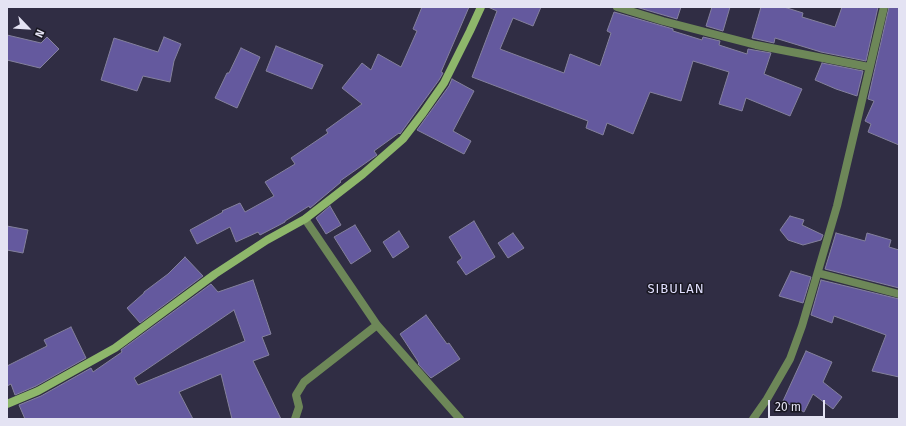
<!DOCTYPE html>
<html>
<head>
<meta charset="utf-8">
<style>
	body { margin:0 }
	#map { position:relative; width:906px; height:426px; overflow:hidden; background:#302d44; font-family:"Fira Sans",sans-serif }
	canvas { display:block }
	.frame { position:absolute; inset:0; border:8px solid #e4e3f3; pointer-events:none }
	.north { position:absolute; left:8px; top:8px; width:40px; height:40px; -webkit-text-stroke:3px #181721; paint-order:stroke; rotate:115deg; font-size:11px; font-weight:700; line-height:16px; text-align:center; color:#e4e3f3 }
	.north::after { content:''; display:block; margin:auto; width:14px; height:18px; background:#e4e3f3; clip-path:polygon(50% 0,100% 100%,50% 72%,0 100%) }
	.scale { position:absolute; left:768px; top:400px; width:57px; height:18px; box-sizing:border-box; border:2px solid #e4e3f3; border-top:0; padding-left:5px; font-size:12px; line-height:14px; white-space:nowrap; color:#e4e3f3; -webkit-text-stroke:3px #181721; paint-order:stroke }
</style>
</head>
<body>
<div id="map">
<canvas width="906" height="426"></canvas>
<div class="frame"></div>
<div class="north">N</div>
<div class="scale">20 m</div>
</div>
<script>
const ctx = document.querySelector('canvas').getContext('2d');
ctx.lineJoin = 'round';
function paint(path, color) { ctx.fillStyle = color; ctx.fill(path, 'evenodd'); }
const toPath = rows => new Path2D(rows.map(r => 'M' + r).join(''));
function strokePath(path, color, width, dash) { ctx.strokeStyle = color; ctx.lineWidth = width; ctx.lineCap = dash ? 'butt' : 'round'; ctx.setLineDash(dash || []); ctx.stroke(path); }
function drawText(font, color, halo, rows, align = 'center') {
  ctx.font = font + ' "Fira Sans",sans-serif'; ctx.lineWidth = 3; ctx.setLineDash([]); ctx.textBaseline = 'middle'; ctx.strokeStyle = halo; ctx.fillStyle = color; for (const [text, x, y, turn = 0] of rows) {
    ctx.save(); ctx.translate(x, y); ctx.rotate((+turn || 0) * Math.PI / 180); ctx.textAlign = isNaN(turn) ? turn : align; if (halo) ctx.strokeText(text, 0, 0); ctx.fillText(text, 0, 0); ctx.restore();
  }
}
const building = toPath([
	[422,7,469,7,441,72,443,73,439,80,400,134,399,133,374,151,377,155,340,181,341,182,310,208,309,206,285,221,285,222,260,235,258,232,236,242,230,227,197,244,190,230,223,212,222,211,240,203,245,212,274,196,265,182,295,164,291,158,328,133,326,130,362,104,342,88,362,63,371,70,378,54,401,67,417,31,413,29,422,7],
	[488,7,541,7,533,26,513,18,500,49,564,73,570,54,600,66,611,33,607,31,614,12,673,29,673,31,702,40,703,37,720,41,719,45,747,54,748,49,771,53,764,74,802,89,790,116,746,98,742,111,719,104,729,72,693,61,681,101,650,92,633,134,607,123,603,135,586,128,588,121,472,77,497,11,488,7],
	[636,7,681,7,677,19,636,7],
	[712,7,730,7,723,31,706,26,712,7],
	[761,7,784,7,803,13,802,17,835,27,842,7,878,7,866,61,821,52,775,38,774,43,752,38,761,7],
	[889,7,899,7,899,145,868,132,871,124,865,121,874,101,868,99,889,7],
	[7,35,41,43,47,37,59,49,40,68,7,60,7,35],
	[164,37,181,44,174,61,170,82,143,76,137,91,101,80,114,38,158,52,164,37],
	[276,46,323,65,312,89,266,71,276,46],
	[241,48,260,57,237,108,215,98,227,73,229,73,241,48],
	[822,63,863,71,857,96,836,89,815,80,822,63],
	[452,79,474,91,453,131,471,141,464,154,417,130,449,86,452,79],
	[330,206,341,225,326,234,316,218,330,206],
	[790,216,804,220,802,225,823,235,821,240,803,245,788,240,780,230,790,216],
	[474,221,495,257,466,275,457,262,462,258,449,237,474,221],
	[355,225,371,251,351,264,334,237,355,225],
	[7,226,28,230,23,253,7,250,7,226],
	[399,231,409,247,393,258,383,242,399,231],
	[513,233,524,248,508,258,498,243,513,233],
	[836,233,865,241,867,233,891,240,889,247,899,250,899,288,825,269,836,233],
	[185,257,203,276,140,323,127,308,144,293,144,292,168,274,185,257],
	[791,271,811,277,803,303,779,296,791,271],
	[253,280,271,334,262,337,269,355,253,361,281,419,232,419,221,374,179,392,193,419,25,419,19,405,41,396,91,368,93,372,122,352,121,350,211,284,218,292,253,280],
	[234,310,245,341,138,385,134,378,234,310],
	[821,280,899,299,899,377,872,371,886,335,834,316,832,323,811,315,821,280],
	[426,315,447,344,449,343,460,359,431,378,418,364,419,363,400,334,426,315],
	[71,327,86,358,36,386,15,395,11,384,7,386,7,366,47,346,44,340,71,327],
	[806,351,832,362,823,382,842,397,833,409,813,394,804,412,783,401,806,351]
]);
paint(building, '#64599e');
strokePath(building, '#84819d', 1);
strokePath(toPath([
	[617,7,663,21,756,45,869,67],
	[305,219,377,325,460,419],
	[818,273,899,294],
	[295,419,299,407,296,395,304,382,377,325],
	[753,419,767,399,790,359,802,326,837,206,884,7]
]), '#6d8758', 8);
strokePath(toPath([
	[7,404,38,391,115,348,215,274,267,240,305,219,363,174,403,139,423,113,444,83,470,31,481,7]
]), '#8eb76b', 8);
ctx.letterSpacing = '1px';
drawText('13px', '#e2e0ff', '#181721', [
	["SIBULAN",676,289]
]);
ctx.letterSpacing = '0px';
</script>
</body>
</html>
